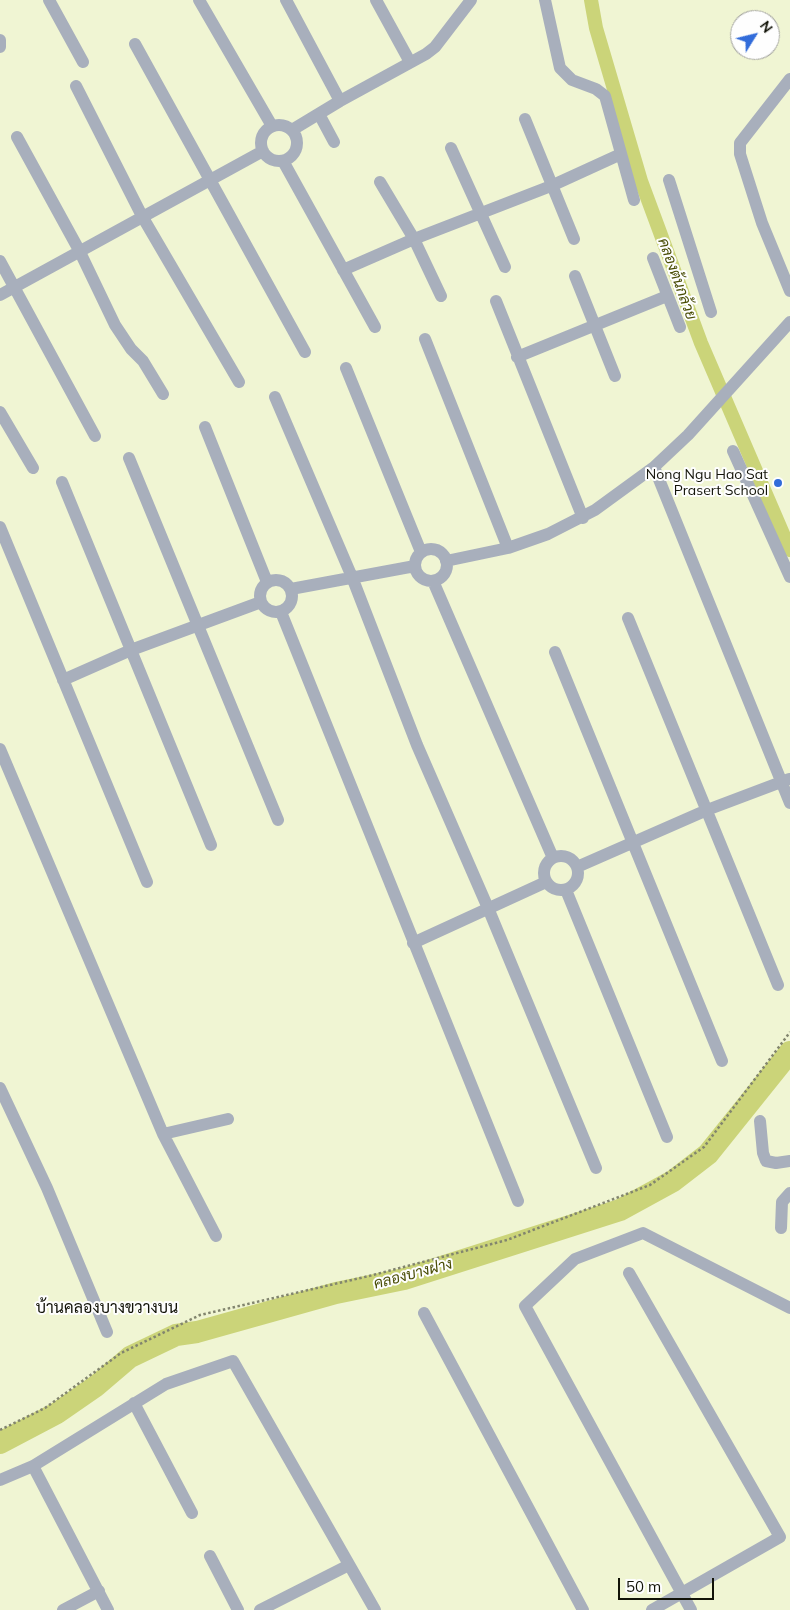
<!DOCTYPE html>
<html>
<head>
<meta charset="utf-8">
<style>
	body { margin:0 }
	#map { position:relative; width:790px; height:1610px; overflow:hidden; background:#f0f5d3; font-family:Mulish,sans-serif }
	canvas { display:block }
	.north { position:absolute; left:730px; top:10px; width:50px; height:50px; box-sizing:border-box; background:#fefefe; border:1px solid #a0a09c; border-radius:50%; rotate:54deg; font-size:14px; font-weight:700; line-height:20px; text-align:center; color:#121308 }
	.north::after { content:''; display:block; margin:auto; width:18px; height:22px; background:#326cda; clip-path:polygon(50% 0,100% 100%,50% 72%,0 100%) }
	.scale { position:absolute; left:618px; top:1578px; width:96px; height:22px; box-sizing:border-box; border:2px solid #121308; border-top:0; padding-left:6px; font-size:15px; line-height:18px; white-space:nowrap; color:#121308; -webkit-text-stroke:4px #fefefe; paint-order:stroke }
</style>
</head>
<body>
<div id="map">
<canvas width="790" height="1610"></canvas>
<div class="north">N</div>
<div class="scale">50 m</div>
</div>
<script>
const ctx = document.querySelector('canvas').getContext('2d');
ctx.lineJoin = 'round';
const toPath = rows => new Path2D(rows.map(r => 'M' + r).join(''));
function strokePath(path, color, width, dash) { ctx.strokeStyle = color; ctx.lineWidth = width; ctx.lineCap = dash ? 'butt' : 'round'; ctx.setLineDash(dash || []); ctx.stroke(path); }
function drawText(font, color, halo, rows, align = 'center') {
  ctx.font = font + ' Mulish,Sarabun,sans-serif'; ctx.lineWidth = 4; ctx.setLineDash([]); ctx.textBaseline = 'middle'; ctx.strokeStyle = halo; ctx.fillStyle = color; for (const [text, x, y, turn = 0] of rows) {
    ctx.save(); ctx.translate(x, y); ctx.rotate((+turn || 0) * Math.PI / 180); ctx.textAlign = isNaN(turn) ? turn : align; if (halo) ctx.strokeText(text, 0, 0); ctx.fillText(text, 0, 0); ctx.restore();
  }
}
strokePath(toPath([
	[591,0,596,28,641,181,701,343,790,550]
]), '#cbd479', 14);
strokePath(toPath([
	[0,1443,57,1413,96,1386,130,1357,176,1335,197,1332,336,1293,404,1279,620,1210,673,1181,708,1154,790,1052]
]), '#cbd479', 22);
strokePath(toPath([
	[0,1430,45,1408,121,1353,200,1315,369,1276,507,1240,650,1185,704,1147,790,1032]
]), '#82856e', 2.5, [2.5, 2.5]);
strokePath(toPath([
	[49,0,83,62],
	[199,0,272,126],
	[286,0,340,101],
	[376,0,410,62],
	[545,0,560,68,572,80,596,89,605,96,634,200],
	[0,40,0,47],
	[135,44,305,352],
	[790,79,740,143,740,154,762,223,790,291],
	[76,86,142,216,239,382],
	[319,114,334,142],
	[525,119,574,239],
	'261 143a18 18 0 1 1 36 0a18 18 0 1 1-36 0Z',
	[292,130,340,101,426,54,435,47,471,0],
	[17,137,79,250,115,325,131,349,143,361,163,394],
	[451,148,505,267],
	[283,161,375,327],
	[669,180,711,312],
	[380,182,414,239,441,296],
	[653,258,680,327],
	[0,261,95,436],
	[343,270,414,239,551,186,621,154],
	[575,276,615,376],
	[0,295,263,151],
	[496,301,583,518],
	[425,339,508,548],
	[517,357,667,296],
	[346,368,421,552],
	[275,397,352,577,417,745,488,908,596,1168],
	[0,412,33,468],
	[205,427,267,582],
	[733,451,790,577],
	[129,458,278,820],
	[654,467,790,803],
	[62,482,211,845],
	[0,527,147,882],
	'415 565a16 16 0 1 1 32 0a16 16 0 1 1-32 0Z',
	[446,561,508,548,548,534,595,510,654,467,688,435,790,322],
	'260 596a16 16 0 1 1 32 0a16 16 0 1 1-32 0Z',
	[433,581,553,858],
	[291,589,415,566],
	[281,612,518,1201],
	[628,618,778,985],
	[555,652,722,1061],
	[63,680,131,650,261,602],
	[0,749,163,1134,216,1236],
	'544 873a17 17 0 1 1 34 0a17 17 0 1 1-34 0Z',
	[577,867,707,810,789,779],
	[566,890,667,1137],
	[413,943,546,882],
	[0,1088,47,1188,107,1332],
	[760,1121,763,1153,766,1161,776,1163,790,1161],
	[163,1134,228,1119],
	[781,1228,782,1202,790,1193],
	[629,1273,780,1537,652,1610],
	[424,1313,583,1610],
	[134,1403,192,1513],
	[33,1466,108,1610],
	[0,1480,33,1466,166,1384,233,1361,375,1610],
	[210,1556,238,1610],
	[63,1610,99,1591],
	[260,1610,349,1565],
	[691,1610,525,1306,575,1259,643,1233,790,1308]
]), '#a8afbc', 12);
for (const [x, y, r, color] of [
	[778,483,5,"#326cda"]
]) { const dot = new Path2D(); dot.arc(x, y, r, 0, 2 * Math.PI); ctx.fillStyle = color; ctx.fill(dot); strokePath(dot, '#fefefe', 2); }
drawText('14px', '#121308', '#fefefe', [
	["Nong Ngu Hao Sat",768,475],
	["Prasert School",768,491]
], 'right');
drawText('italic 15px', '#494d05', '#fefefe', [
	["คลองต้นกล้วย",677,279,70],
	["คลองบางฝาง",413,1274,-15]
]);
drawText('16px', '#121308', '#fefefe', [
	["บ้านคลองบางขวางบน",107,1308]
]);
</script>
</body>
</html>
